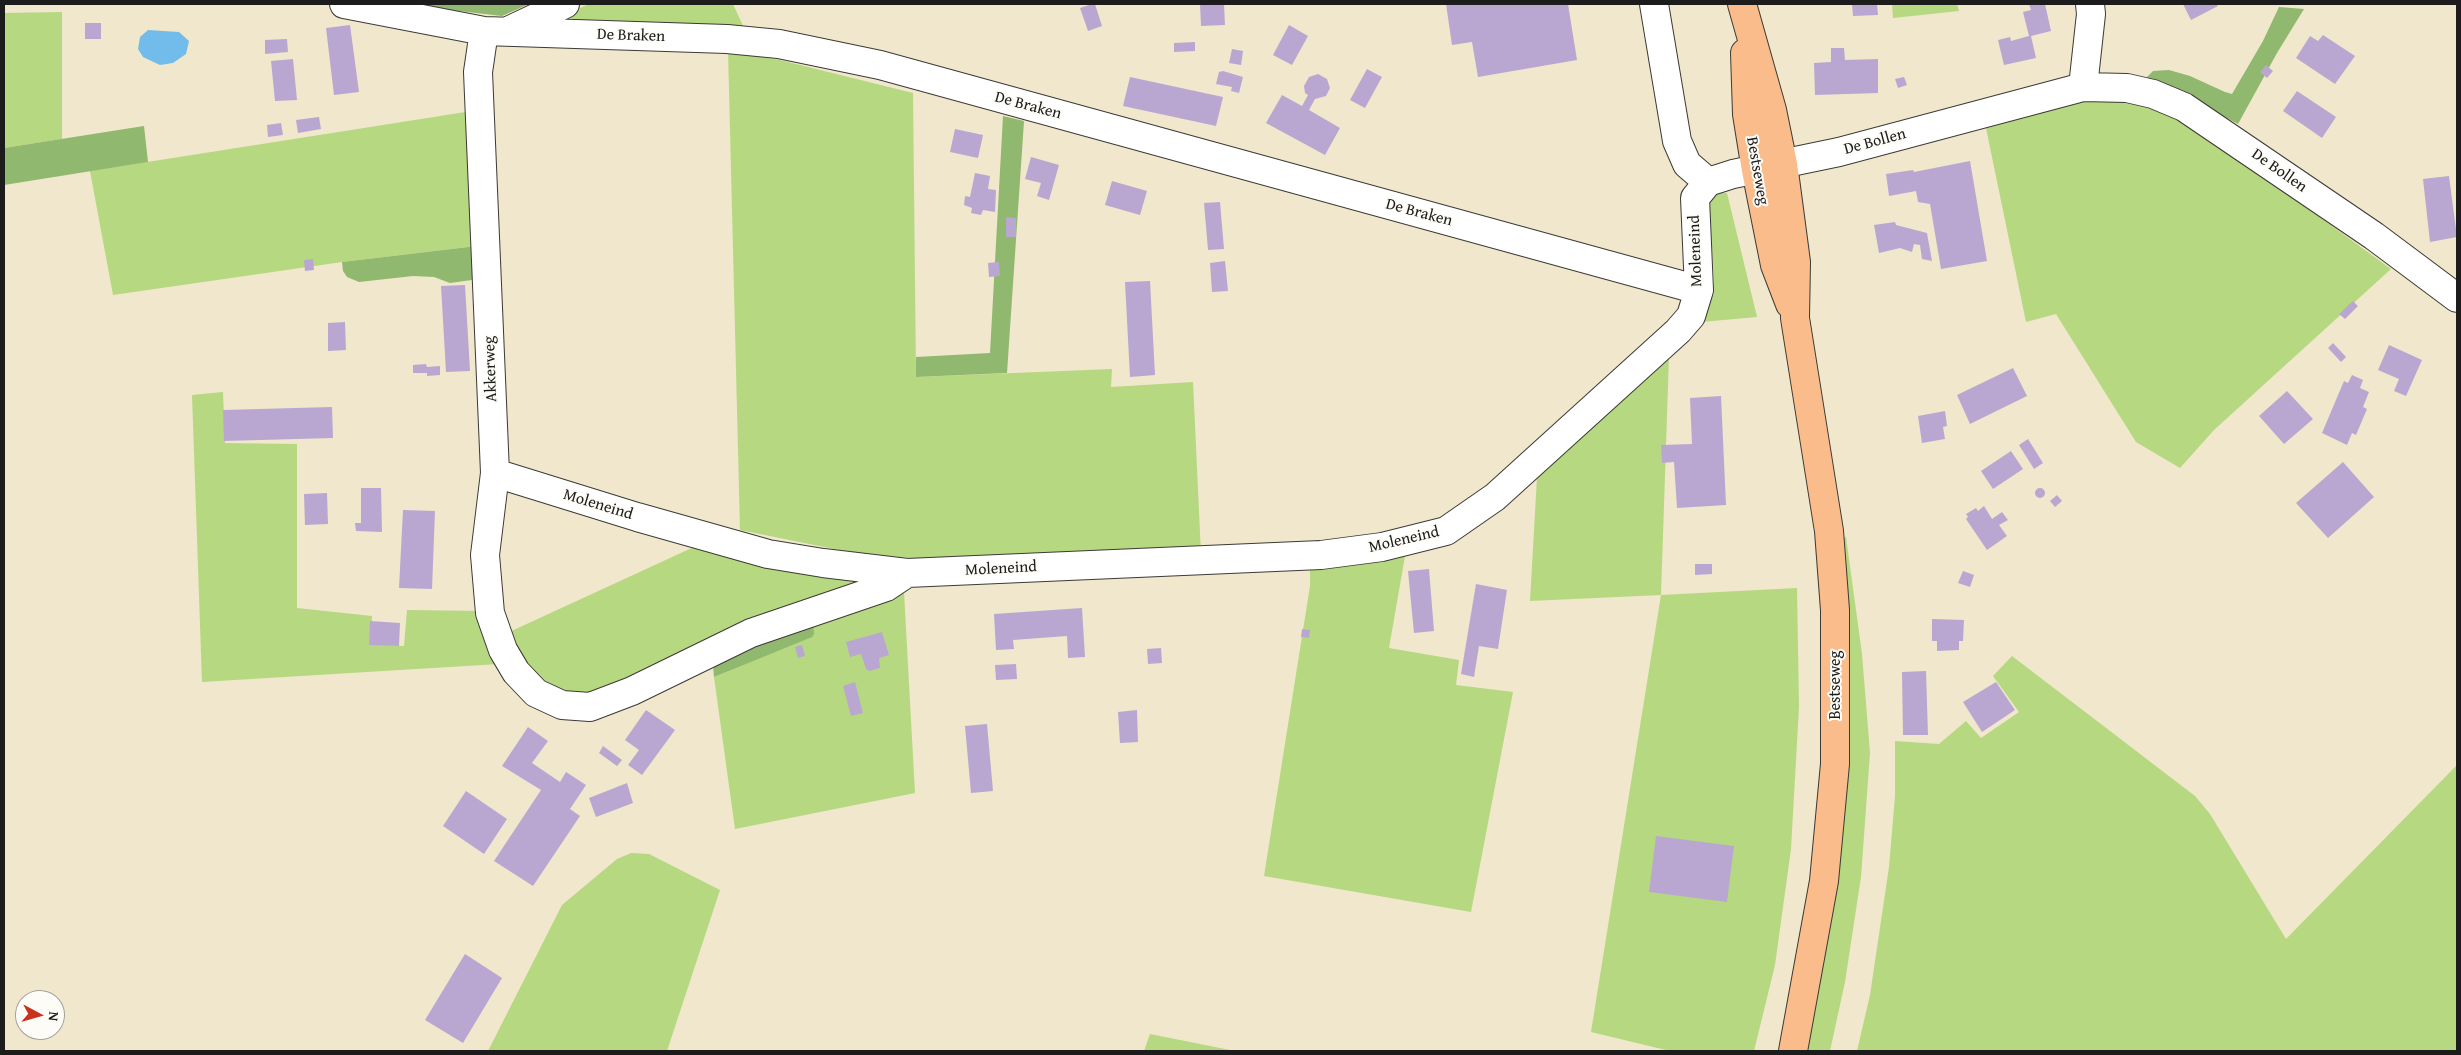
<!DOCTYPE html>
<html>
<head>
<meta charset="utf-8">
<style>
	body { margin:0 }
	#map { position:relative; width:2461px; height:1055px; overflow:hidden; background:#f0e7cc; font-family:"Gentium Book Plus",serif }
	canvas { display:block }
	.frame { position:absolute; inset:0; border:5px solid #1c1c1c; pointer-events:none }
	.north { position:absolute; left:15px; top:990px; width:50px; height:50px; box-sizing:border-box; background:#fdfcf7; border:1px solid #a3a29f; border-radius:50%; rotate:96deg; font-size:14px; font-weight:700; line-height:20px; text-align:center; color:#1c1c1c }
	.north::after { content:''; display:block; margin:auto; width:18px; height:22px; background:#c8321e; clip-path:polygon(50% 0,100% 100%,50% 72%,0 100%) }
</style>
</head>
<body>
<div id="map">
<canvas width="2461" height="1055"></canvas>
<div class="frame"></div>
<div class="north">N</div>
</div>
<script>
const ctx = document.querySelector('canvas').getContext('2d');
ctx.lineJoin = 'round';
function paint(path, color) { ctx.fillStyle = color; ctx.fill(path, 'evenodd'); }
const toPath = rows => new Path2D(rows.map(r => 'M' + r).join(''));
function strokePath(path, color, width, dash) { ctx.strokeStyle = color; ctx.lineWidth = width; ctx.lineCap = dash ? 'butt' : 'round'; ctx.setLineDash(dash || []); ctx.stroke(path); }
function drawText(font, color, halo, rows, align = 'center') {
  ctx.font = font + ' "Gentium Book Plus",serif'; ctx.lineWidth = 4; ctx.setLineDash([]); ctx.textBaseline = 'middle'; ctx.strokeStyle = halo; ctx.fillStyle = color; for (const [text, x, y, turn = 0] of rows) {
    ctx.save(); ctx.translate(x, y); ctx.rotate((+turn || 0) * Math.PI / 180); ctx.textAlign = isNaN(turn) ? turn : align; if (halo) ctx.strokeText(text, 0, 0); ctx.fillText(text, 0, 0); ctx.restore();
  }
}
paint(toPath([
	[589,4,733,4,744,28,541,26],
	[1892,4,1957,4,1959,11,1893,18],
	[62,12,62,139,4,148,4,13],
	[728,50,780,60,913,93,916,377,1112,369,1111,387,1193,382,1201,554,945,561,854,553,740,530],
	[2088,100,2115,101,2154,108,2188,126,2233,154,2391,269,2214,430,2180,468,2136,442,2056,314,2026,322,1986,128],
	[472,111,477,246,342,262,113,295,90,171],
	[1720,193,1727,193,1757,317,1701,322,1714,294,1714,277,1712,247,1703,219,1710,197],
	[1669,356,1661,595,1797,588,1799,707,1791,849,1775,965,1754,1051,1670,1051,1591,1032,1661,595,1530,601,1537,477],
	[223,392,225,443,297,444,297,608,372,616,371,644,404,646,407,610,483,611,499,664,202,682,192,395],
	[1846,537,1862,654,1870,753,1861,877,1845,982,1830,1051,1804,1051,1836,538],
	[696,546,871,580,619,686,572,697,535,677,505,634],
	[1405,556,1389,648,1459,660,1456,685,1513,692,1471,912,1264,876,1310,586,1310,568],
	[904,592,915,793,735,829,714,677,745,664,813,622],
	[2012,656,2195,796,2210,814,2286,939,2457,765,2457,1051,1857,1051,1870,995,1889,867,1895,796,1895,741,1939,744,1966,721,1981,738,2019,712,1993,676],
	[631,853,649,854,720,890,667,1051,488,1051,562,905,617,859],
	[1150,1034,1235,1051,1144,1051]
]), '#b6d880');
paint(toPath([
	[398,4,529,4,502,16],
	[2279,7,2304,9,2277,53,2238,124,2177,91,2145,79,2153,71,2169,70,2190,76,2225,92,2232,94,2263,41],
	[1003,116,1024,121,1007,373,916,377,916,357,990,353],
	[144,126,148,162,4,185,4,148],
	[477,246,479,279,450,283,434,277,413,276,359,282,347,277,343,271,342,262],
	[813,622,814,634,812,637,714,677,713,665]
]), '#90b86e');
paint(toPath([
	[148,30,179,32,189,41,186,54,173,63,160,65,143,57,138,49,140,37]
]), '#72bceb');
paint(toPath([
	[1092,4,1095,4,1102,26,1088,31,1080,8],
	[1200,4,1224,4,1225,25,1201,26],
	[1446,4,1568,4,1577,60,1478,77,1472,42,1452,45],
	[1852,4,1877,4,1878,15,1853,16],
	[2029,4,2045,4,2051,31,2031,36,2036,58,2004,65,1998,40,2010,37,2011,41,2029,36,2023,12,2031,10],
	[2183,4,2216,4,2218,6,2191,20],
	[85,23,101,23,101,39,85,39],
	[350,25,359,92,334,95,326,28],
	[1289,25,1308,36,1292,65,1273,55],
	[2323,35,2355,56,2335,84,2296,58,2310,36,2318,41],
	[287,39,288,52,265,54,265,40],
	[1195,42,1195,51,1174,52,1174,43],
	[1831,48,1844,48,1845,60,1878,59,1878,93,1815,95,1814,63,1831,62],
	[1232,49,1243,51,1241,65,1229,63],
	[293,59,297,100,275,101,271,61],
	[2266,65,2273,71,2267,78,2260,72],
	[1367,69,1382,77,1365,108,1350,100],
	[1223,71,1243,77,1239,93,1231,91,1232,87,1216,84,1219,72],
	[1318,74,1327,79,1330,88,1326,96,1315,99,1309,110,1340,128,1325,155,1266,123,1282,95,1302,106,1308,95,1305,93,1304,86,1309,77],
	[1130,77,1223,97,1216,126,1123,106],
	[1904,77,1907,85,1898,88,1895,79],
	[2297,91,2336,117,2322,138,2283,111],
	[319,117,321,129,298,133,296,120],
	[281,123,283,135,268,137,267,125],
	[955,129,983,135,978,158,950,152],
	[1031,157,1059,165,1049,200,1037,196,1041,183,1025,179],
	[1970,161,1987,261,1941,269,1930,204,1918,202,1916,191,1889,196,1886,174,1913,170,1914,172],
	[975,173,990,176,988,189,996,190,995,212,983,210,981,215,971,213,972,208,964,205,965,196,970,197],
	[2449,176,2457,237,2430,242,2423,179],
	[1112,181,1147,191,1140,215,1105,205],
	[1220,202,1224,249,1208,250,1204,203],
	[1006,217,1016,218,1016,237,1006,237],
	[1895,222,1896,225,1927,233,1932,261,1922,259,1920,245,1914,244,1912,252,1900,248,1879,253,1874,225],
	[313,259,314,270,305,271,304,260],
	[1225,261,1228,291,1212,292,1210,263],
	[999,262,1000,276,989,277,988,263],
	[1150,281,1155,375,1130,377,1125,282],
	[465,285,470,371,446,372,441,286],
	[2353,301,2358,306,2345,319,2339,314],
	[345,322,346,350,328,351,328,323],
	[2333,343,2346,357,2341,362,2328,348],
	[2389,345,2422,360,2406,396,2394,391,2399,379,2378,370],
	[426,364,427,367,440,366,440,375,427,376,427,373,413,373,413,365],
	[2013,368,2027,396,1970,424,1957,395],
	[2352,375,2363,380,2360,388,2369,392,2363,407,2367,409,2356,435,2352,433,2347,445,2322,433,2344,381,2348,383],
	[2287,391,2313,419,2284,444,2259,416],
	[1721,396,1726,505,1677,508,1674,462,1662,463,1661,445,1692,444,1690,398],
	[332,407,333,438,224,441,223,410],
	[1945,411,1947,426,1943,427,1945,439,1922,443,1918,416],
	[2028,439,2043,463,2034,469,2019,445],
	[2011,451,2023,469,1993,489,1981,471],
	[2343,462,2374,497,2328,538,2296,503],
	'2035 493a5 5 0 1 1 10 0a5 5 0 1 1-10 0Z',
	[361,488,381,488,382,532,356,531,355,523,361,523],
	[327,493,328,524,305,525,304,494],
	[2057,495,2062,501,2055,507,2050,501],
	[1984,506,1992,519,2002,512,2008,520,1999,525,2007,536,1987,550,1966,519,1968,517,1966,514,1976,508,1978,511],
	[403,510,435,511,432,589,399,588],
	[1695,564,1712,564,1712,574,1695,575],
	[1429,569,1434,631,1414,633,1408,571],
	[1963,571,1974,575,1970,587,1958,583],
	[1476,584,1507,590,1498,649,1479,646,1474,677,1461,674],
	[1082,608,1085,657,1068,658,1067,636,1013,640,1014,649,996,650,994,614],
	[1932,619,1964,620,1963,641,1959,641,1959,650,1937,651,1937,641,1932,641],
	[370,621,400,623,399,646,369,645],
	[1302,629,1310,630,1309,638,1301,637],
	[882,632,889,655,879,658,880,668,869,671,866,669,861,654,850,657,846,642],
	[802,645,805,656,798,658,795,647],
	[1161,648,1162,663,1148,664,1147,649],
	[1016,664,1017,679,996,680,995,665],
	[1926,671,1928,735,1903,735,1902,672],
	[855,682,863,713,851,716,843,686],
	[1996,682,2015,710,1982,732,1963,702],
	[646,710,675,730,642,775,628,765,639,750,625,740],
	[1137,710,1138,742,1120,743,1118,712],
	[987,724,993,791,971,793,965,726],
	[528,727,548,741,532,763,560,782,566,772,586,785,570,809,580,816,533,886,494,861,541,790,502,766],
	[603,746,622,760,617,766,599,753],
	[627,783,633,803,596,817,589,798],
	[466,791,507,819,484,854,443,826],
	[1656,836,1734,846,1727,902,1649,892],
	[465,954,502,978,463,1043,425,1020]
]), '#baa7d1');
const minor = toPath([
	[344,4,484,31,727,39,779,44,880,65,1699,290],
	[1654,4,1677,141,1687,164,1708,182],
	[484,31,478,72,495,473,485,555,490,613,503,650,516,672,536,693,562,705,590,707,632,691,751,633,886,587,907,573],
	[508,31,565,4],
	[2083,87,2091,14,2090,4],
	[495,473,637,517,768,554,823,563,907,573,1321,555,1382,547,1446,531,1495,497,1678,331,1691,316,1699,290,1695,198,1708,182,1733,174,1839,152,2083,87,2127,88,2153,94,2184,107,2374,236,2457,298]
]);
const major = toPath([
	[1742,4,1772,110,1783,164,1796,262,1795,318,1829,531,1835,610,1835,764,1824,881,1793,1051],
	[1745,53,1747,114,1756,170,1775,265,1790,304]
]);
strokePath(minor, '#3c3a36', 30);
strokePath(major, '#3c3a36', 30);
strokePath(minor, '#fff', 28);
strokePath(major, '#f9bc8a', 28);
drawText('16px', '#1c1c1c', '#fdfcf7', [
	["De Braken",631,36,2],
	["De Braken",1028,106,15],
	["De Bollen",1875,142,-15],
	["Bestseweg",1757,171,80],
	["De Bollen",2279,171,35],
	["De Braken",1419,213,15],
	["Moleneind",1696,251,-92],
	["Akkerweg",491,369,-92],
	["Moleneind",598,505,17],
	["Moleneind",1404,540,-13],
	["Moleneind",1001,569,-3],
	["Bestseweg",1836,685,-90]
]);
</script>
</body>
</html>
